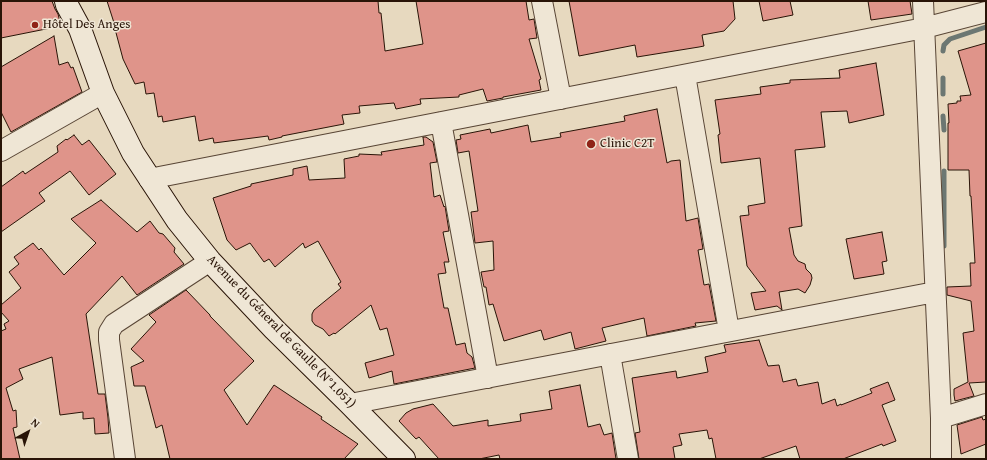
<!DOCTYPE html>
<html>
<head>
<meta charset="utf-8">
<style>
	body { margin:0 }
	#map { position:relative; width:987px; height:460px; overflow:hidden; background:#e7d9bf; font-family:"Gentium Book Plus",serif }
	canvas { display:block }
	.frame { position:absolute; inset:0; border:2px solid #291407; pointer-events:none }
	.north { position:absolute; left:8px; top:412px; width:40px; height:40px; -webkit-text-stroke:3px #efe6d5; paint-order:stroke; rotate:40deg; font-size:11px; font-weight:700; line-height:16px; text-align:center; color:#291407 }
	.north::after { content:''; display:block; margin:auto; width:14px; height:18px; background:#291407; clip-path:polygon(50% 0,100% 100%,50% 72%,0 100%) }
</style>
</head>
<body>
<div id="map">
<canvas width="987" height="460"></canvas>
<div class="frame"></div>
<div class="north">N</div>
</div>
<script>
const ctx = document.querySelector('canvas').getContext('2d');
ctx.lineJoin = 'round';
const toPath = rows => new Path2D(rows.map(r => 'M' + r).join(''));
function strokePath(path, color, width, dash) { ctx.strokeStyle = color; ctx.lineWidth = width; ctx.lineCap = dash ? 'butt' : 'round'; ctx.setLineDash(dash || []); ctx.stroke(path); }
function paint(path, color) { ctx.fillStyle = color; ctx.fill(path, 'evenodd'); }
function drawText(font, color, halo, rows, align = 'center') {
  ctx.font = font + ' "Gentium Book Plus",serif'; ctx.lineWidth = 3; ctx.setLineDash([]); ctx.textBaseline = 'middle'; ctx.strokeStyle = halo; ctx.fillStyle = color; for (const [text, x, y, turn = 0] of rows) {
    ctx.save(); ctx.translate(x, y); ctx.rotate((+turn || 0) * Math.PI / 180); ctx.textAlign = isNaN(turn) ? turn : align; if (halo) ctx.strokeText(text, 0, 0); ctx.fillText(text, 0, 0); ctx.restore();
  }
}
strokePath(toPath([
	[943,51,944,45,950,39,986,27],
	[943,78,943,94],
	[943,116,944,130],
	[944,171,944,246]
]), '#6c7772', 5);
const building = toPath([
	[1,1,52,1,55,9,58,14,61,26,1,38,1,1],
	[107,1,378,1,379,13,381,13,385,51,423,44,416,1,526,1,529,20,534,19,537,38,529,39,541,79,539,80,541,90,503,97,503,98,487,101,483,89,459,95,459,97,420,99,421,104,396,109,394,103,359,106,360,113,342,115,344,124,282,136,282,137,269,140,268,136,214,143,213,138,199,141,195,116,163,122,162,116,158,117,154,93,146,94,144,82,135,84,123,59,115,29,116,29,107,1],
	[569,1,733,1,735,19,724,31,702,35,704,46,699,47,637,57,635,45,579,56,569,1],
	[759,1,790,1,793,15,763,21,759,1],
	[868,1,910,1,912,14,871,20,868,1],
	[54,36,59,65,68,62,71,68,73,67,82,92,11,132,1,112,1,67,54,36],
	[986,43,986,382,969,383,974,396,955,401,954,395,954,389,968,382,963,333,974,331,971,301,947,295,947,287,971,286,970,263,975,263,971,196,970,196,969,170,948,170,948,123,949,123,948,104,957,103,957,101,961,101,960,96,971,95,958,51,986,43],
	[876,63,884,115,849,123,847,111,821,112,825,147,795,150,802,226,789,228,794,255,798,261,805,264,806,269,811,274,812,278,810,285,805,293,798,289,779,292,782,310,777,306,755,310,751,293,766,291,747,266,740,216,749,215,748,206,765,203,760,158,721,163,718,135,720,134,715,100,761,94,760,87,790,83,790,80,840,78,839,70,876,63],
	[657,109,667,163,671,161,680,160,686,221,698,218,703,249,698,250,704,285,709,284,716,321,695,323,696,326,647,336,644,318,602,328,606,341,575,349,571,332,544,340,541,330,504,341,493,304,489,305,486,287,484,287,481,272,494,270,493,241,475,243,471,212,478,211,469,151,458,153,456,140,461,139,460,135,490,129,491,133,528,125,531,142,561,137,560,133,625,121,624,116,657,109],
	[74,135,82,145,89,140,116,174,89,195,70,171,39,193,45,201,1,232,1,187,23,171,25,174,58,152,57,146,66,139,67,140,74,135],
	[423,137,426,137,433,142,437,162,430,163,434,197,440,195,444,207,445,206,449,231,443,232,449,262,444,262,446,273,438,274,444,308,448,308,456,345,465,343,467,353,472,357,475,368,394,384,392,371,369,378,365,363,394,355,387,328,380,330,371,305,335,334,334,333,329,336,323,329,315,325,312,321,312,314,314,310,341,288,338,284,341,282,318,241,305,248,303,243,275,267,269,259,264,262,250,243,236,250,227,240,213,198,251,186,251,184,293,175,293,169,307,166,309,180,345,178,344,159,359,156,359,154,382,155,381,152,424,145,423,137],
	[101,200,137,232,150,221,159,233,163,234,175,248,174,252,184,264,137,295,122,276,86,314,98,394,105,394,108,418,109,433,95,434,94,418,83,419,83,412,60,415,52,357,19,369,23,379,6,388,13,411,16,410,17,427,13,428,20,459,1,459,1,331,6,329,4,324,9,321,1,312,1,305,21,288,9,272,19,264,14,257,33,243,39,250,41,248,64,275,96,243,71,219,101,200],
	[882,232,887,261,882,262,884,274,854,279,846,239,882,232],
	[186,290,210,315,210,316,254,361,224,390,247,425,274,385,322,417,321,419,358,444,344,459,170,459,162,425,156,428,145,386,134,386,131,367,144,361,131,349,156,322,149,315,186,290],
	[759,340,768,366,779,365,783,382,796,379,798,386,818,382,822,404,835,399,837,406,841,404,841,405,872,393,870,389,888,382,895,400,882,405,896,441,883,446,882,444,843,459,800,459,796,446,759,459,716,459,712,438,709,439,707,430,679,434,682,445,673,447,675,459,639,459,635,433,640,432,632,378,676,371,677,378,708,372,705,357,726,352,724,345,759,340],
	[580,385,588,427,600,424,604,435,612,433,616,459,500,459,499,455,479,459,439,459,419,437,416,439,399,421,406,413,413,409,433,404,453,426,488,420,488,426,521,421,520,414,552,409,549,391,580,385],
	[982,417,983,420,986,419,986,444,961,454,957,425,982,417]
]);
paint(building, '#df948a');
strokePath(building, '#291407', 1);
const minor = toPath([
	[542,1,561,99],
	[923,1,941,418,941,459],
	[685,75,729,331],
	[441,122,488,378],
	[1,151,103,93],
	[149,179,924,28,986,12],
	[610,354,628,459],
	[350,404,935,292],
	[941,418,986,404],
	[125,459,109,340,109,332,114,324,210,261]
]);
const secondary = toPath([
	[66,1,67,5,80,29,103,93,133,153,177,220,210,261,274,329,350,404,404,459]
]);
strokePath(minor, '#584535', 22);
strokePath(secondary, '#291407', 24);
strokePath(minor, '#efe6d5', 20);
strokePath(secondary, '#efe6d5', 22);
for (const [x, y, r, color] of [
	[35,25,4,"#8f2418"],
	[591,144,5,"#8f2418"]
]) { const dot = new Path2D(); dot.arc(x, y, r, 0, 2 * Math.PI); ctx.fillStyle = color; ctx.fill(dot); strokePath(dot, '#efe6d5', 1.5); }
drawText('13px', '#291407', '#efe6d5', [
	["Hôtel Des Anges",43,25],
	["Clinic C2T",600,144]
], 'left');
drawText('13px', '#291407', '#efe6d5', [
	["Avenue du Géneral de Gaulle (N°1.051)",281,332,46]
]);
</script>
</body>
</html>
